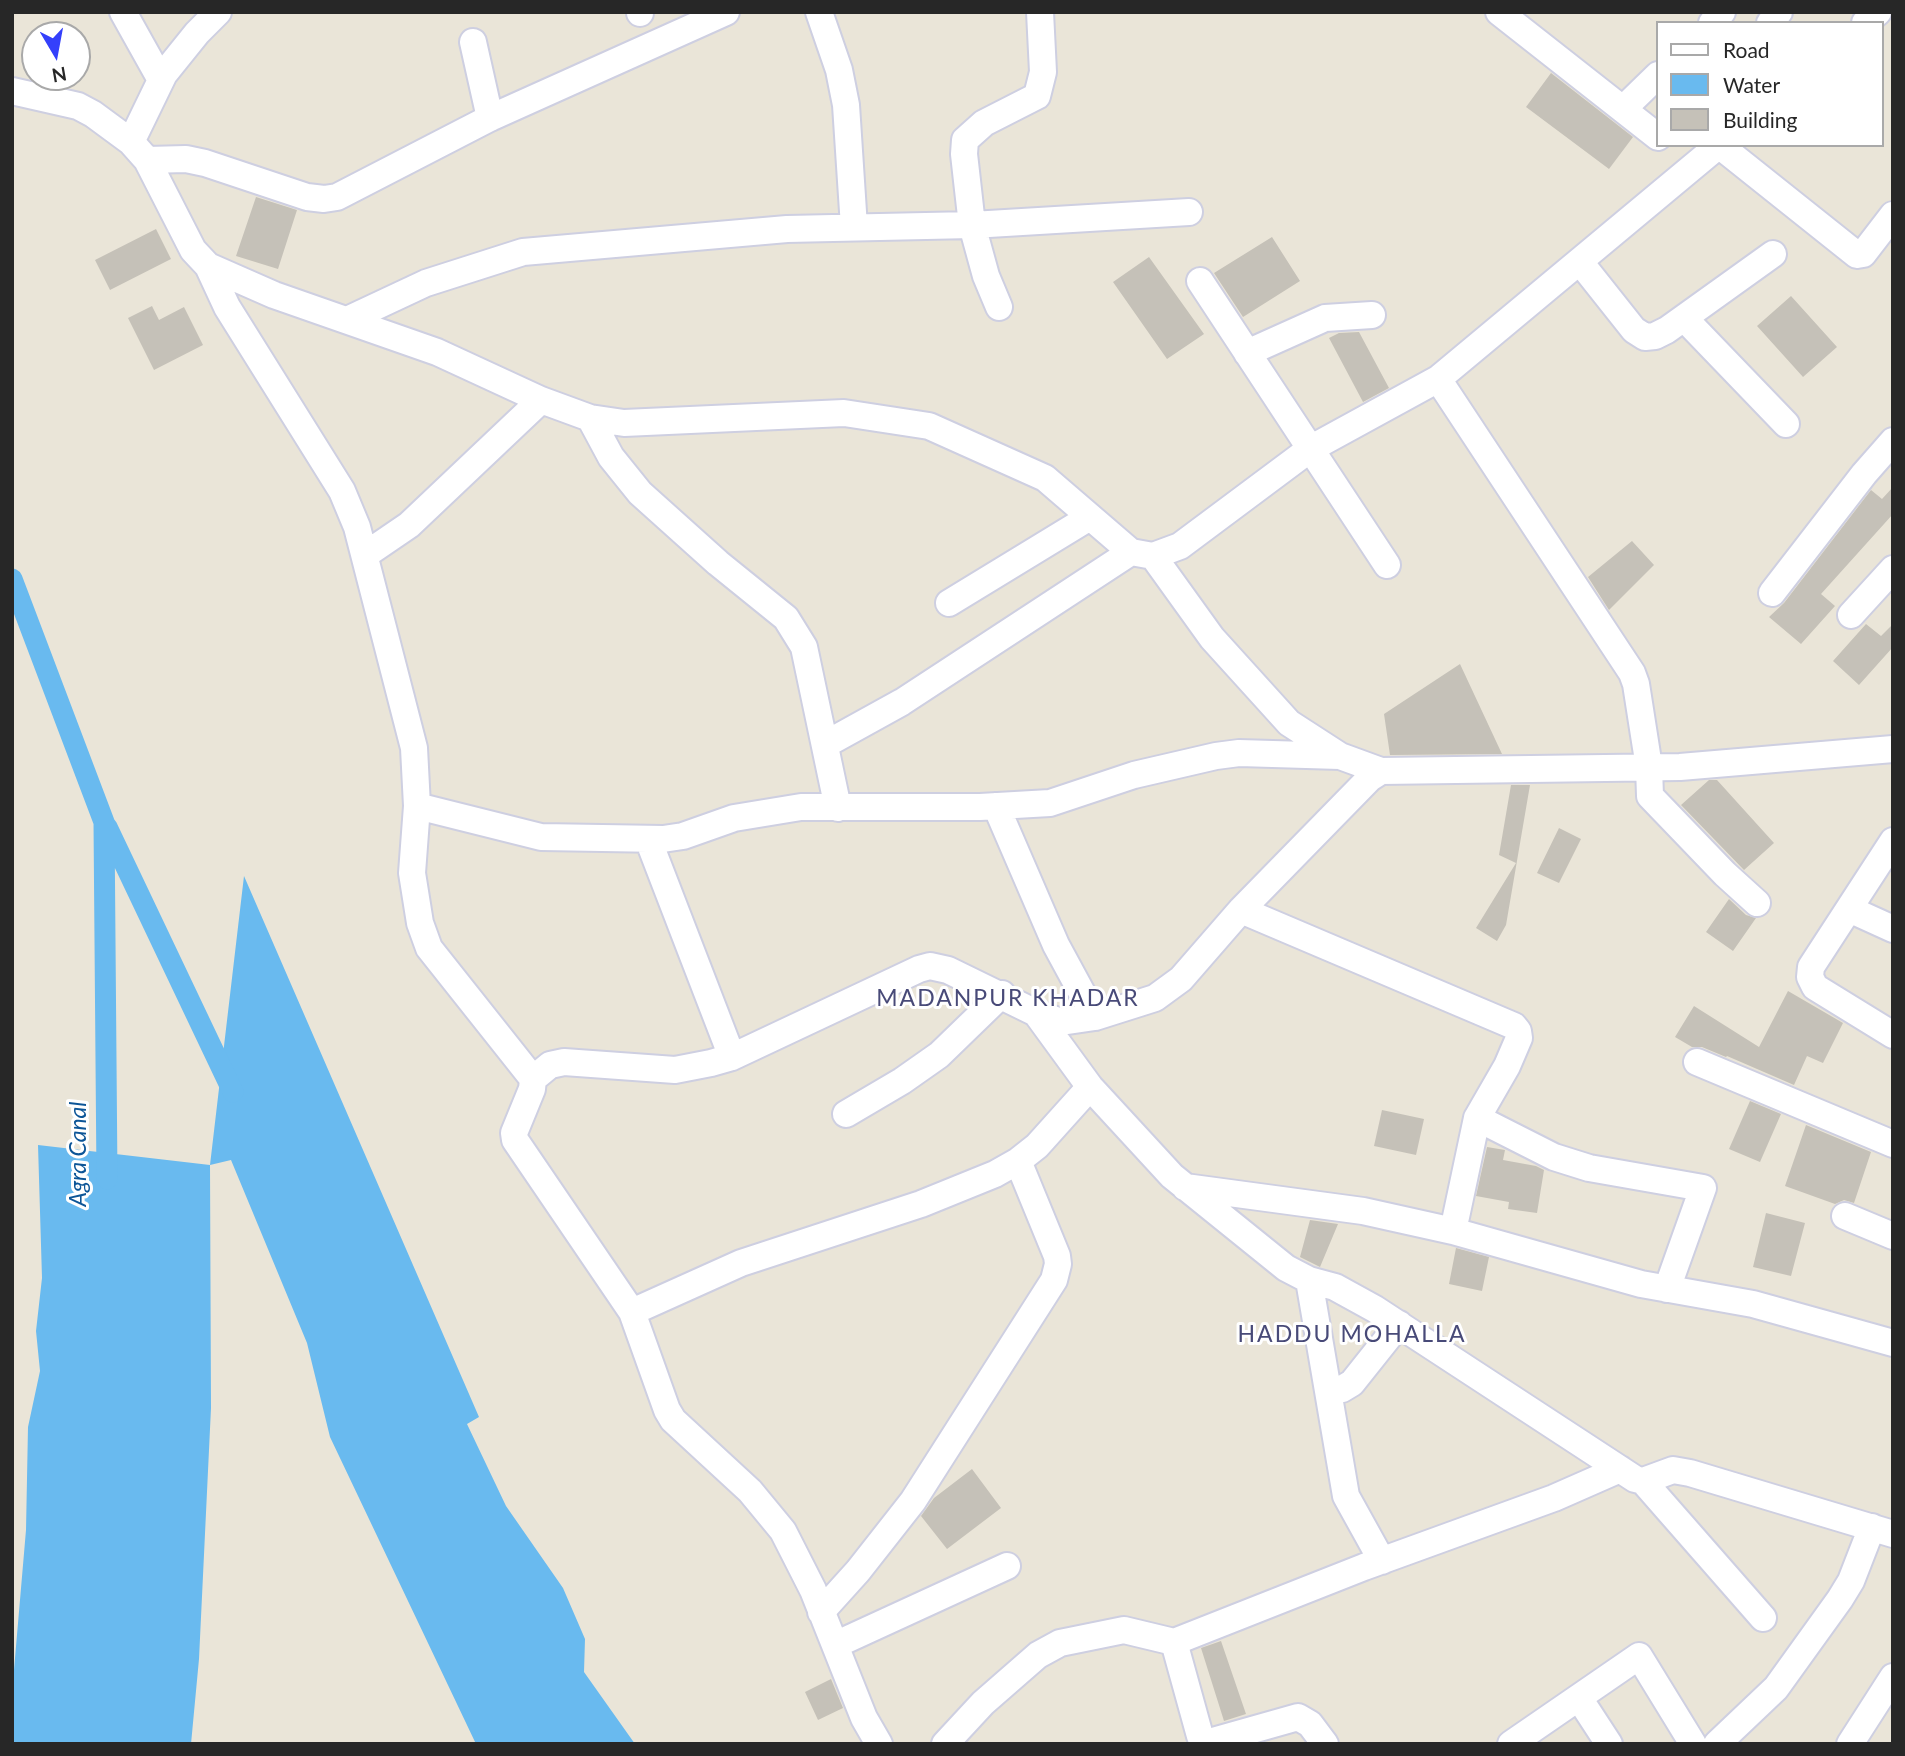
<!DOCTYPE html>
<html>
<head>
<meta charset="utf-8">
<style>
	body { margin:0 }
	#map { position:relative; width:1905px; height:1756px; overflow:hidden; background:#eae5d8; font-family:Lato,sans-serif }
	canvas { display:block }
	.frame { position:absolute; inset:0; border:14px solid #272727; pointer-events:none }
	.legend { position:absolute; left:1656px; top:21px; width:228px; height:126px; box-sizing:border-box; background:#fff; border:2px solid #a9a9a9; margin:0; padding:9px 12px; list-style:none; font-size:21px; color:#272727 }
	.legend li { display:flex; align-items:center; gap:14px; height:35px }
	.legend b { width:35px; border:2px solid #a9a9a9 }
	.north { position:absolute; left:21px; top:21px; width:70px; height:70px; box-sizing:border-box; background:#fff; border:2px solid #a9a9a9; border-radius:50%; rotate:170deg; font-size:19px; font-weight:700; line-height:28px; text-align:center; color:#272727 }
	.north::after { content:''; display:block; margin:auto; width:24px; height:32px; background:#3440fb; clip-path:polygon(50% 0,100% 100%,50% 72%,0 100%) }
</style>
</head>
<body>
<div id="map">
<canvas width="1905" height="1756"></canvas>
<div class="frame"></div>
<ul class="legend">
<li><b style="height:9px;background:#fff"></b>Road</li>
<li><b style="height:19px;background:#69baef"></b>Water</li>
<li><b style="height:19px;background:#c5c1b8"></b>Building</li>
</ul>
<div class="north">N</div>
</div>
<script>
const ctx = document.querySelector('canvas').getContext('2d');
ctx.lineJoin = 'round';
function paint(path, color) { ctx.fillStyle = color; ctx.fill(path, 'evenodd'); }
const toPath = rows => new Path2D(rows.map(r => 'M' + r).join(''));
function strokePath(path, color, width, dash) { ctx.strokeStyle = color; ctx.lineWidth = width; ctx.lineCap = dash ? 'butt' : 'round'; ctx.setLineDash(dash || []); ctx.stroke(path); }
function drawText(font, color, halo, rows, align = 'center') {
  ctx.font = font + ' Lato,sans-serif'; ctx.lineWidth = 6; ctx.setLineDash([]); ctx.textBaseline = 'middle'; ctx.strokeStyle = halo; ctx.fillStyle = color; for (const [text, x, y, turn = 0] of rows) {
    ctx.save(); ctx.translate(x, y); ctx.rotate((+turn || 0) * Math.PI / 180); ctx.textAlign = isNaN(turn) ? turn : align; if (halo) ctx.strokeText(text, 0, 0); ctx.fillText(text, 0, 0); ctx.restore();
  }
}
paint(toPath([
	[244,876,479,1417,467,1424,506,1506,563,1588,585,1639,584,1672,635,1744,476,1744,330,1437,307,1343,231,1160,210,1165,211,1408,199,1659,191,1744,12,1744,12,1693,26,1530,28,1427,40,1371,36,1331,42,1278,38,1145,210,1165]
]), '#69baef');
strokePath(toPath([
	[12,579,104,822,107,1179],
	[107,827,233,1092]
]), '#69baef', 21);
paint(toPath([
	[1551,73,1633,137,1609,169,1526,107],
	[256,197,297,210,278,269,236,256],
	[156,229,171,259,110,290,95,260],
	[1272,237,1300,281,1243,317,1214,273],
	[1149,257,1204,334,1167,359,1113,282],
	[1791,296,1837,347,1803,377,1757,326],
	[152,306,159,320,184,307,203,345,154,370,128,318],
	[1359,332,1389,388,1363,402,1329,338,1339,333],
	[1893,487,1893,514,1821,594,1835,606,1801,644,1769,617,1784,603,1871,490,1882,499],
	[1632,541,1654,565,1609,610,1588,577],
	[1866,624,1881,636,1893,624,1893,647,1859,685,1833,661],
	[1460,664,1502,754,1390,755,1384,714],
	[1709,780,1717,780,1774,843,1744,870,1681,805],
	[1511,785,1530,785,1506,925,1497,941,1476,928,1516,863,1499,855],
	[1559,828,1581,839,1559,883,1537,873],
	[1729,899,1746,915,1756,918,1733,951,1706,932],
	[1788,991,1843,1023,1823,1063,1807,1056,1794,1085,1727,1056,1726,1057,1702,1047,1692,1047,1675,1037,1694,1006,1759,1047],
	[1750,1101,1781,1114,1760,1162,1729,1149],
	[1382,1110,1424,1119,1416,1155,1374,1146],
	[1806,1125,1871,1152,1854,1203,1844,1200,1835,1204,1785,1186],
	[1487,1147,1505,1150,1503,1160,1536,1166,1544,1170,1537,1213,1508,1209,1509,1202,1476,1196],
	[1766,1213,1805,1223,1791,1276,1753,1267],
	[1310,1220,1338,1224,1320,1267,1300,1257],
	[1456,1248,1489,1257,1482,1291,1449,1284],
	[972,1469,1001,1508,947,1549,921,1516,934,1498],
	[1221,1641,1246,1714,1224,1721,1201,1648],
	[831,1679,843,1708,818,1720,805,1692]
]), '#c5c1b8');
const minor = toPath([
	[123,12,161,80],
	[640,12,640,13],
	[819,12,839,70,846,105,854,227],
	[1499,12,1658,137],
	[1712,23,1722,12],
	[1770,23,1779,12],
	[1865,23,1878,12],
	[473,42,490,118],
	[12,91,78,106,93,114,131,142,147,160,193,250,208,266,274,295,437,352,541,400,590,418,624,423,844,413,929,426,1045,478,1131,552,1153,556,1180,546,1310,449,1438,379,1719,145],
	[1623,109,1658,75],
	[131,142,164,74,197,33,218,12],
	[1719,145,1857,255,1863,254,1893,215],
	[147,160,186,159,205,163,307,197,324,199,337,197,490,118,726,12],
	[1580,262,1634,330,1645,337,1655,336,1667,330,1773,254],
	[208,266,227,307,342,491,357,527,414,748,417,806,412,873,420,923,429,948,533,1079,532,1089,514,1133,515,1140,632,1312,667,1410,673,1420,750,1491,783,1531,813,1590,864,1718,879,1744],
	[1200,281,1387,565],
	[999,307,986,276,972,225,964,154,965,140,984,123,1037,96,1043,72,1040,12],
	[1684,318,1786,424],
	[347,320,426,283,523,252,787,229,972,225,1189,212],
	[1247,353,1325,318,1372,315],
	[1438,379,1632,673,1636,684,1649,767,1650,796,1725,874,1757,903],
	[590,418,611,457,640,493,718,563,786,618,804,647,838,808],
	[365,555,409,525,541,400],
	[1153,556,1212,638,1289,723,1340,756,1381,771,1680,767,1893,749],
	[1772,593,1864,474,1893,441],
	[949,603,1090,517],
	[1851,615,1893,569],
	[826,744,902,702,1131,552],
	[417,806,541,837,663,839,683,836,734,818,801,807,980,807,1050,803,1134,775,1216,756,1239,753,1340,756],
	[996,806,1056,945,1095,1017],
	[648,839,732,1057],
	[1893,841,1811,967,1810,977,1815,987,1893,1035],
	[1849,909,1893,929],
	[1241,910,1514,1026,1518,1031,1519,1038,1507,1066,1477,1118],
	[1036,1013,1090,1087,1172,1176,1286,1268,1309,1280,1335,1287,1375,1309,1635,1479,1643,1481,1673,1470,1690,1473,1893,1534],
	[1697,1062,1893,1144],
	[533,1079,550,1065,564,1062,675,1070,711,1063,732,1057,919,969,930,966,948,970,1036,1013,1061,1022,1095,1017,1155,998,1181,979,1241,910,1370,778,1381,771],
	[846,1114,902,1081,939,1055,1002,994],
	[1185,1187,1363,1211,1453,1231,1641,1284,1753,1304,1893,1343],
	[1845,1216,1893,1236],
	[1453,1231,1477,1118,1554,1157,1589,1168,1703,1188,1667,1289],
	[1309,1280,1346,1496,1382,1561],
	[632,1312,741,1263,921,1204,995,1174,1018,1161,1037,1146,1090,1087],
	[1329,1392,1342,1389,1352,1383,1399,1324],
	[1643,1481,1763,1618],
	[821,1612,858,1571,913,1501,1054,1280,1058,1264,1057,1256,1018,1161],
	[1174,1642,1364,1567,1554,1498,1620,1469],
	[835,1645,1007,1566],
	[1579,1698,1609,1744],
	[945,1744,983,1703,1038,1655,1060,1643,1124,1630,1174,1642,1200,1736,1204,1741,1213,1741,1298,1717,1310,1724,1325,1744],
	[1511,1744,1639,1656,1693,1744],
	[1717,1744,1776,1688,1840,1599,1851,1581,1872,1527],
	[1850,1744,1893,1677]
]);
strokePath(minor, '#cecfe1', 30);
strokePath(minor, '#fff', 26);
ctx.letterSpacing = '2px';
drawText('23px', '#484a78', '#fff', [
	["MADANPUR KHADAR",1008,999],
	["HADDU MOHALLA",1352,1335]
]);
ctx.letterSpacing = '0px';
drawText('italic 23px', '#0c5597', '#fff', [
	["Agra Canal",79,1154,-90]
]);
</script>
</body>
</html>
